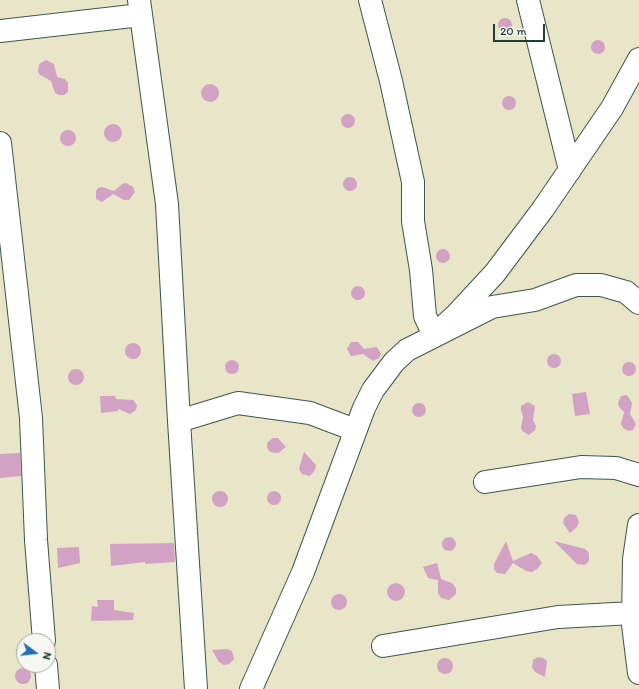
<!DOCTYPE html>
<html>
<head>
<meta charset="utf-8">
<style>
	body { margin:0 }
	#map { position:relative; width:639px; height:689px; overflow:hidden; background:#e9e5c8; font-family:Itim,sans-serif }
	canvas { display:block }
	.north { position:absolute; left:16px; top:633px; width:40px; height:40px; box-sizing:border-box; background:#f6f6f2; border:1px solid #a0aca6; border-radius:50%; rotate:105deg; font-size:11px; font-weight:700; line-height:16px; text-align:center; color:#1f3d34 }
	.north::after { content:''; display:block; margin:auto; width:14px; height:18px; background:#1f6fb2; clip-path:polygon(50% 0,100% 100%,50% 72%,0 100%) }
	.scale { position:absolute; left:493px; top:24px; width:52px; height:18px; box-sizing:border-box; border:2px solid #1f3d34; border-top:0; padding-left:5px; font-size:12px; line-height:14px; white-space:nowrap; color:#1f3d34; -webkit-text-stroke:3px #f6f6f2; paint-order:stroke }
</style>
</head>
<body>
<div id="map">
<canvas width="639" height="689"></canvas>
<div class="north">N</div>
<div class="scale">20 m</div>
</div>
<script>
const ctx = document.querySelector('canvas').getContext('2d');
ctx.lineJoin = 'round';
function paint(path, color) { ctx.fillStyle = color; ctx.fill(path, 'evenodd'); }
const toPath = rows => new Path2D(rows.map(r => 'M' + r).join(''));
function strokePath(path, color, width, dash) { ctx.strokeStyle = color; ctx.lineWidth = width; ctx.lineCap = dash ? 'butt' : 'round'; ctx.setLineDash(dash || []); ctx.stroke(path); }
paint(toPath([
	'498 25a7 7 0 1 1 14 0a7 7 0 1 1-14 0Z',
	'591 47a7 7 0 1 1 14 0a7 7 0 1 1-14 0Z',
	[46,60,54,64,57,77,65,79,68,83,68,92,64,95,59,95,55,93,51,81,40,75,38,72,39,64],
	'201 93a9 9 0 1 1 18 0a9 9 0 1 1-18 0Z',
	'502 103a7 7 0 1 1 14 0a7 7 0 1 1-14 0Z',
	'341 121a7 7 0 1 1 14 0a7 7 0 1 1-14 0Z',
	'104 133a9 9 0 1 1 18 0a9 9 0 1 1-18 0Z',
	'60 138a8 8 0 1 1 16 0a8 8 0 1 1-16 0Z',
	'343 184a7 7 0 1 1 14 0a7 7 0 1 1-14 0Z',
	[126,183,133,187,135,192,129,200,124,200,113,194,102,202,96,199,96,191,98,188,102,187,114,191,122,184],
	'436 256a7 7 0 1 1 14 0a7 7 0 1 1-14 0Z',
	'351 293a7 7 0 1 1 14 0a7 7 0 1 1-14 0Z',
	[351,342,358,342,364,349,377,347,381,354,379,358,373,361,363,354,351,356,347,349],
	'125 351a8 8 0 1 1 16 0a8 8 0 1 1-16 0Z',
	'547 361a7 7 0 1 1 14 0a7 7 0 1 1-14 0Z',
	'225 367a7 7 0 1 1 14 0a7 7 0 1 1-14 0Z',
	'622 369a7 7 0 1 1 14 0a7 7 0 1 1-14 0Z',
	'68 377a8 8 0 1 1 16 0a8 8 0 1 1-16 0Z',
	[586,392,590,414,575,416,572,394],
	[627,395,632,403,630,414,636,424,633,430,629,431,623,428,621,424,624,412,619,407,618,403,621,396],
	[100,396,115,396,116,399,133,400,137,405,136,410,130,414,118,409,118,411,101,413],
	[528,402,535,406,533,420,536,426,535,430,529,435,522,431,521,427,523,417,521,410,521,406],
	'412 410a7 7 0 1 1 14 0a7 7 0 1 1-14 0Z',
	[273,438,278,438,286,447,278,453,270,452,267,448,267,443],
	[304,452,316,465,315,470,310,476,302,474,299,469],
	[20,453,21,476,0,478,0,454],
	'212 499a8 8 0 1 1 16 0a8 8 0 1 1-16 0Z',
	'267 498a7 7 0 1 1 14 0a7 7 0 1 1-14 0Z',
	[569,514,576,515,579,522,577,527,570,533,563,523,564,518],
	'442 544a7 7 0 1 1 14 0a7 7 0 1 1-14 0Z',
	[506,541,513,561,531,553,537,556,542,563,537,569,532,572,526,571,513,563,505,574,497,573,494,569,494,564],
	[554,541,585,549,589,553,589,561,585,565,577,564],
	[174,543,175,562,145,564,145,562,111,566,110,544],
	[79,547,80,563,58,568,57,548],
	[437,563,441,579,452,583,456,588,456,594,449,600,441,598,438,593,438,580,428,578,423,567],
	'387 592a9 9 0 1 1 18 0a9 9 0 1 1-18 0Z',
	'331 602a8 8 0 1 1 16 0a8 8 0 1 1-16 0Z',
	[97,600,114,600,114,610,134,613,133,620,91,621,92,606,98,607],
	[227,649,232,651,234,659,229,664,224,665,219,662,212,650],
	[538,657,543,658,547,661,545,677,535,672,532,667,533,660],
	'437 666a8 8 0 1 1 16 0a8 8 0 1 1-16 0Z',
	'15 676a8 8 0 1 1 16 0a8 8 0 1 1-16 0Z'
]), '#d1a2c3');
const minor = toPath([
	[139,0,167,204,179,421,196,689],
	[370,0,391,81,413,182,413,221,421,270,425,316,434,335,457,314,495,273,543,209,612,108,639,59],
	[528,0,570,170],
	[0,31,141,15],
	[0,143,31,418,36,540,44,641],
	[179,421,238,403,310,413,355,430],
	[485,482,581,467,616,468,639,475],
	[639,525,634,559,633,625,639,673],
	[383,646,558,617,633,613],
	[46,665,48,689],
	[251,689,303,572,364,408,373,390,394,362,407,350,492,307,535,300,576,285,601,285,626,292,639,303]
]);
strokePath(minor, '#3d564a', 24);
strokePath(minor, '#fff', 22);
</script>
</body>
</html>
